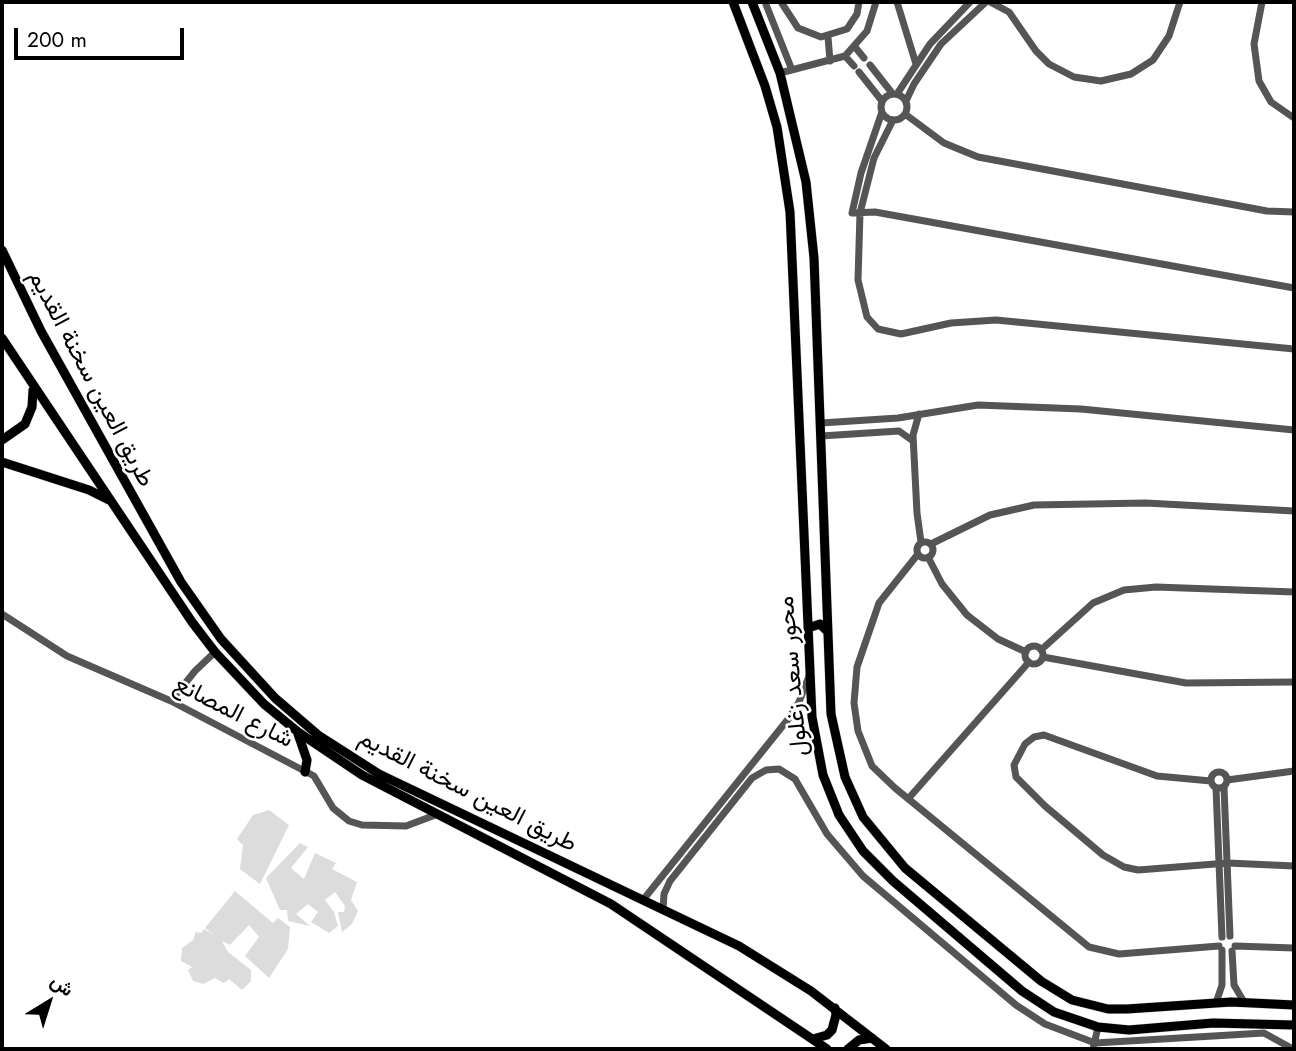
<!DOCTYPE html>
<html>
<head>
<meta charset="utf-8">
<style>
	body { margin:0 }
	#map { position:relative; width:1296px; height:1051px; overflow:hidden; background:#fff; font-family:Jost,Vazirmatn,sans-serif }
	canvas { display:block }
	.frame { position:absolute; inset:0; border:4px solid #000; pointer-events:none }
	.north { position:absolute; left:14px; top:967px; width:70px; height:70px; -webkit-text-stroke:5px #fff; paint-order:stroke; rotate:38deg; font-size:19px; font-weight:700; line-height:28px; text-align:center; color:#000 }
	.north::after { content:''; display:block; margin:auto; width:24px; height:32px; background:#000; clip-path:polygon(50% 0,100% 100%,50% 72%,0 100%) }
	.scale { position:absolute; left:14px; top:28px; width:170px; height:32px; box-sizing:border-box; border:4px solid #000; border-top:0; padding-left:9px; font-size:21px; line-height:24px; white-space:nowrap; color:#000; -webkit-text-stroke:5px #fff; paint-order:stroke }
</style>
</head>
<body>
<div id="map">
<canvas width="1296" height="1051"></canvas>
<div class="frame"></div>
<div class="north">ش</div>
<div class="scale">200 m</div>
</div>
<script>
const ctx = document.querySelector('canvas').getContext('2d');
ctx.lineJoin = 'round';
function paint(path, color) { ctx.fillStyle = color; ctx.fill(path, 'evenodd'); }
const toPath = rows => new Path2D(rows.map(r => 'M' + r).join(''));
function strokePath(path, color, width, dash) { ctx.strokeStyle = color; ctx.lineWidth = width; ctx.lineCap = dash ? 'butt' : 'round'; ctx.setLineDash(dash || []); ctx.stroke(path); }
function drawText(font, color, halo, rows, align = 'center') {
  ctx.font = font + ' Jost,Vazirmatn,sans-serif'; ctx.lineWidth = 5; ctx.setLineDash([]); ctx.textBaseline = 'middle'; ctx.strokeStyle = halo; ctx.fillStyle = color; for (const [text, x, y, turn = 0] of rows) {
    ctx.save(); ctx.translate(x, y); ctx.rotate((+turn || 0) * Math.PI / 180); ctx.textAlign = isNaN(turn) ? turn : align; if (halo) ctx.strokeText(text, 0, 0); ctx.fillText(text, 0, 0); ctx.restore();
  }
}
paint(toPath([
	[269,810,289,825,260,884,240,869,243,845,237,839,253,815],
	[300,843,308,847,291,868,304,879,315,853,336,863,332,869,357,882,351,900,358,911,352,924,342,932,338,912,344,912,345,906,335,892,325,900,334,912,338,926,329,933,311,922,318,912,308,904,296,914,310,926,288,921,287,910,280,910,266,878],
	[235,891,273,923,278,918,290,927,288,949,269,978,245,956,259,937,249,925,230,945,222,941,228,952,251,970,251,981,242,990,229,979,224,983,215,978,203,984,193,981,188,970,192,967,181,961,182,948,193,940,196,932,201,933,204,929,214,935,205,928]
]), '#dcdcdc');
const major = toPath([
	[733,2,765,86,777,127,790,212,812,717,823,775,839,815,863,851,893,881,1022,991,1054,1012,1098,1027,1129,1030,1213,1023,1294,1025],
	[752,2,780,73,806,182,814,258,831,714,845,777,863,817,905,868,1041,981,1072,1000,1108,1009,1127,1009,1231,1002,1294,1005],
	[2,250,41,331,181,582,221,639,275,698,318,735,379,774,739,946,811,991,886,1049],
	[2,338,192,622,215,652,264,704,298,732,362,775,611,904,827,1049],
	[2,440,25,424,32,407,33,390],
	[2,462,89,490,109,500],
	[808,628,820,624,828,632],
	[298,734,307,760,305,772],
	[813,1039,827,1035,832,1030,836,1015,835,1008],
	[848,1049,859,1040,872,1038]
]);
strokePath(major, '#dbdbdb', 10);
strokePath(toPath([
	[765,2,792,70],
	[781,2,798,28,821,37,847,29,857,14,859,2],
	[897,2,916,64],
	[990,2,1009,12,1036,51,1049,64,1074,77,1101,81,1131,74,1153,60,1169,36,1180,2],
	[1262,2,1254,44,1259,81,1271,102,1294,118],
	[828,37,830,61],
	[855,47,864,58],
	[845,56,854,66],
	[870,65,892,93],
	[859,72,882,101],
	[780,73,845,56,867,31,876,2],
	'881 107a13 13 0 1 1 26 0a13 13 0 1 1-26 0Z',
	[897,94,930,44,970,2],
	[906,101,914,84,941,44,986,2],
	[882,112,861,173,852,213,875,212,1294,288],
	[905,114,944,143,978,157,1267,211,1294,212],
	[893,120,874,158,860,213,858,280,867,317,878,329,901,334,951,323,996,320,1294,349],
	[919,414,913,435,917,513,921,542],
	[821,423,898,418,978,405,1081,409,1294,430],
	[821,436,899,431,913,441],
	'917 550a8 8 0 1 1 16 0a8 8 0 1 1-16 0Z',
	[931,544,990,515,1034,505,1146,503,1294,511],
	[918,554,879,603,857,667,854,703,858,731,872,766,895,788,1089,947,1119,954,1219,946],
	[928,557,942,584,967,615,998,639,1026,652],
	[2,614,67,656,171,701,314,776,333,808,349,821,362,825,406,826,438,814],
	'1025 655a9 9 0 1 1 18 0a9 9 0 1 1-18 0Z',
	[1041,650,1093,603,1124,590,1156,587,1294,592],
	[1043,657,1186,683,1294,682],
	[171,701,195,671,215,652],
	'1211 780a8 8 0 1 1 16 0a8 8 0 1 1-16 0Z',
	[1227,780,1294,771],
	[1211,781,1157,776,1044,735,1034,737,1025,744,1014,765,1016,777,1045,806,1103,855,1124,867,1138,870,1228,863,1294,866],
	[1224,787,1230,936],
	[1216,788,1222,937],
	[908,799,1029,662],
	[643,900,789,718,799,702,809,676],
	[663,909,664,894,670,881,752,778,766,770,779,769,795,779,827,834,863,876,1016,1005,1045,1024,1095,1043,1264,1033,1293,1049],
	[1235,946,1294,948],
	[1232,951,1234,985,1244,1002],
	[1216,1003,1222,985,1222,950],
	[1093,1049,1098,1027]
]), '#555', 7);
strokePath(major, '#000', 9);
drawText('24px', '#000', '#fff', [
	["طريق العين سخنة القديم",90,379,62],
	["محور سعد زغلول",794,676,-95],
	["شارع المصانع",233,713,27],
	["طريق العين سخنة القديم",467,792,27]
]);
</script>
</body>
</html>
